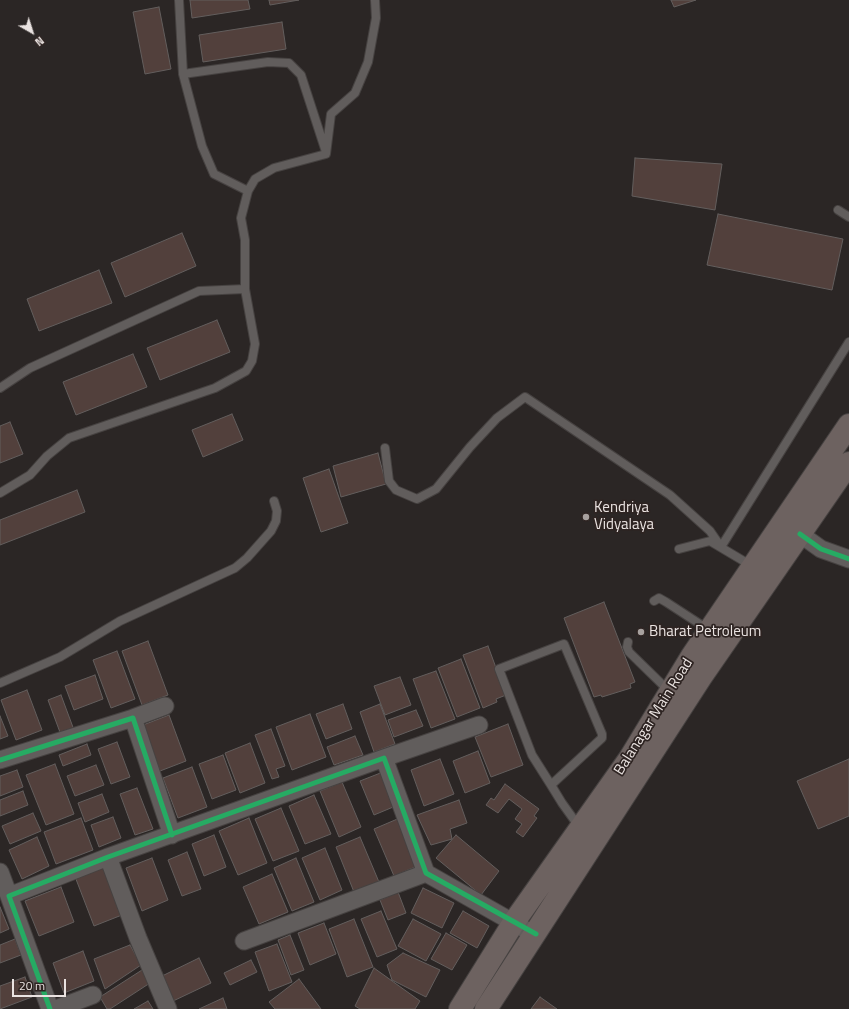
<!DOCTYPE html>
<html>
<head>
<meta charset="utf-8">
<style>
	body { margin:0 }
	#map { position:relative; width:849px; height:1009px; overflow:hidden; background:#2b2625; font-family:"Titillium Web",sans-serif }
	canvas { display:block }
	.north { position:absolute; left:12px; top:12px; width:40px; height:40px; -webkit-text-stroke:3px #2e2422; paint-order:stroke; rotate:141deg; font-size:11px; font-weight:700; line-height:16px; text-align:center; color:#eae3e1 }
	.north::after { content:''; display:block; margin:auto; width:14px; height:18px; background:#eae3e1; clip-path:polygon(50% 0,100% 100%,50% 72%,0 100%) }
	.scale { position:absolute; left:12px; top:979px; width:54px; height:18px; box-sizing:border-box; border:2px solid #eae3e1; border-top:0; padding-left:5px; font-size:12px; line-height:14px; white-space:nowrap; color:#eae3e1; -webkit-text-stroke:3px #2e2422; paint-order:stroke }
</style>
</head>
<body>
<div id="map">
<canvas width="849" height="1009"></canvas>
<div class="north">N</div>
<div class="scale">20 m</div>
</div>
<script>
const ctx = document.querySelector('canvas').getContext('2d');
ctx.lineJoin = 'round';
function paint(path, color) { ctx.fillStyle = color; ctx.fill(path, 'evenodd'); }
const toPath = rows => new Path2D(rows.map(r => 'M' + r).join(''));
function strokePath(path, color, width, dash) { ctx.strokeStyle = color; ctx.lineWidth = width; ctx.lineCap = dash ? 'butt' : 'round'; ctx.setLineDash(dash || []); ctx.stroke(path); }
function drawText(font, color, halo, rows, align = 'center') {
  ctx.font = font + ' "Titillium Web",sans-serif'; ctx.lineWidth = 3.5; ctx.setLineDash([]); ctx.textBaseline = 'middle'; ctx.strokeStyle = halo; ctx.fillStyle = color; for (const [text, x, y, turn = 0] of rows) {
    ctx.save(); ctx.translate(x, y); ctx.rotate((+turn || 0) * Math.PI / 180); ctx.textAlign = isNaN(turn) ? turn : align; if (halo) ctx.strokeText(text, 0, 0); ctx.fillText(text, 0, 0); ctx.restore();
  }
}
const building = toPath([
	[190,0,248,0,250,9,192,18,190,0],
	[269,0,299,0,270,5,269,0],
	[671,0,696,0,674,7,671,0],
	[159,7,171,69,145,74,133,12,159,7],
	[282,22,286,49,203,62,199,35,282,22],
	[635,158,722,164,715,210,632,196,635,158],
	[718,214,843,239,832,290,707,265,718,214],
	[182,233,196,266,125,297,111,263,182,233],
	[99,270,112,303,39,331,27,299,99,270],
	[217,320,230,352,160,380,147,348,217,320],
	[133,354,147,387,76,415,63,382,133,354],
	[232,414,243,440,203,457,192,430,232,414],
	[10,422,23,454,0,463,0,426,10,422],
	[378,453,386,484,341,497,333,466,378,453],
	[329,469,348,523,321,532,303,478,329,469],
	[77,490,85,512,0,545,0,520,77,490],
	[604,602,635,682,630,684,631,688,602,697,601,695,594,697,564,618,604,602],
	[148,641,168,695,142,705,122,651,148,641],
	[488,646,506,695,496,699,497,702,483,708,463,655,488,646],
	[117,651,135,699,111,708,93,660,117,651],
	[461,659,480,708,457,717,438,668,461,659],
	[436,671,455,719,431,728,413,679,436,671],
	[95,675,103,699,74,710,65,686,95,675],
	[400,677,411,705,385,715,374,686,400,677],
	[27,690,42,730,16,740,1,700,27,690],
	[61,695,74,730,61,735,48,700,61,695],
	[343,704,352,729,326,739,316,714,343,704],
	[380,704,395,744,374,752,360,712,380,704],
	[416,710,423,726,394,737,388,720,416,710],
	[310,714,326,757,292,770,276,727,310,714],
	[169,715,186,761,160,771,143,725,169,715],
	[0,716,8,736,0,739,0,716],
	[508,724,523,765,491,777,475,737,508,724],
	[271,729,285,766,276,769,279,777,272,779,255,735,271,729],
	[355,736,363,755,334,765,327,747,355,736],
	[117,742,130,777,111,784,98,749,117,742],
	[250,743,265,783,240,793,225,753,250,743],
	[87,744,91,755,63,766,59,755,87,744],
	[478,751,490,783,465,793,453,761,478,751],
	[223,755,236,790,212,799,199,764,223,755],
	[440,759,454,794,424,806,411,770,440,759],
	[849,759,849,816,818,829,797,781,849,759],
	[55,764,74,814,46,825,26,775,55,764],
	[96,765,104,785,75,796,67,776,96,765],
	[192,767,207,807,178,818,163,778,192,767],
	[17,770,23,787,0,796,0,776,17,770],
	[383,772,398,805,374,815,360,781,383,772],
	[342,782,361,827,339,837,320,791,342,782],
	[505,784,539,809,534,816,537,818,523,837,516,832,522,824,515,819,522,809,509,799,498,813,486,805,491,798,494,800,505,784],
	[137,788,153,829,135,835,120,794,137,788],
	[23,791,28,805,0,816,0,800,23,791],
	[102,794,109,812,85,822,78,803,102,794],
	[314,795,331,834,305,844,289,806,314,795],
	[459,800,467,823,450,829,452,839,431,845,417,815,459,800],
	[281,808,299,851,273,861,255,819,281,808],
	[33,813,41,831,10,844,2,826,33,813],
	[113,817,121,838,99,847,91,825,113,817],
	[402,817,422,864,394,876,374,829,402,817],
	[81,818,93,850,56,864,44,832,81,818],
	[249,818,267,863,238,875,219,831,249,818],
	[214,835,226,867,204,876,192,844,214,835],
	[456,835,499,871,481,895,436,858,456,835],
	[37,837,49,866,22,879,9,850,37,837],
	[360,837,379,882,354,892,336,847,360,837],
	[325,848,342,890,320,900,302,858,325,848],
	[187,852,201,889,182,896,168,860,187,852],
	[152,858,168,900,142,911,126,868,152,858],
	[296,858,314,902,292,911,274,868,296,858],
	[107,861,127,913,94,926,74,874,107,861],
	[272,874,288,912,259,924,243,887,272,874],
	[61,887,74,922,39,936,25,901,61,887],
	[423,888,454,903,442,928,411,913,423,888],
	[398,892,406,913,388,920,380,900,398,892],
	[0,907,9,929,0,933,0,907],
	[381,911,397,949,377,957,361,919,381,911],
	[463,911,489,926,477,948,450,933,463,911],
	[354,919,373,967,347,977,329,929,354,919],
	[413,919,441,934,426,961,398,946,413,919],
	[324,923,336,954,310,965,298,933,324,923],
	[446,933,467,945,452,970,431,959,446,933],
	[290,935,304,970,291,975,278,940,290,935],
	[15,939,21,955,0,963,0,945,15,939],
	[277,944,292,982,269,991,255,952,277,944],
	[130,945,141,965,105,989,94,959,130,945],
	[83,951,94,981,64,993,53,963,83,951],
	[403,953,440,970,426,997,392,980,387,965,403,953],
	[199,958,211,983,171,1002,160,977,199,958],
	[251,960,257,972,230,985,224,973,251,960],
	[374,968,420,1001,415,1009,360,1009,355,1006,374,968],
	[142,970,150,983,110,1009,107,1009,100,997,142,970],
	[25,977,32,997,0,1009,0,986,25,977],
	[299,979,321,1009,275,1009,269,1002,299,979],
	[540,997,557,1009,531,1009,540,997],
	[223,998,227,1009,199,1009,223,998],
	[148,1001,153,1009,134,1009,148,1001]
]);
paint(building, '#52403c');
strokePath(building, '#635e5d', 1);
const lane = toPath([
	[179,0,183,74,268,62,289,63,301,75,326,152],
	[183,74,202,146,214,174,248,191],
	[838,210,849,217],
	[0,388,30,368,199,291,245,289],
	[385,448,389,481,396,490,417,499,436,489,470,447,497,418,525,397,670,495,710,531,721,547,849,342],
	[0,493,30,475,47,456,69,438,215,388,246,371,252,361,255,344,245,289,245,240,241,218,248,191,255,179,274,168,326,154,331,114,355,93,368,62,376,18,375,0],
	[679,549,710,541,752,566],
	[654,601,659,598,666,602,709,630],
	[628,642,627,647,629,652,670,692],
	[0,683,60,657,120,621,235,568,247,558,271,531,276,521,277,511,274,501],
	[551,785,602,738,602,734,564,644,499,669,532,755,551,785,562,803,580,828]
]);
const street = toPath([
	[800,534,821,549,849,559],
	[133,718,165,706],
	[384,758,479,725],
	[0,760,133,718,172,835],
	[108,857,138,938,168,1009],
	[0,872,9,896],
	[244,941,426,873],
	[50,1009,9,896,108,857,384,758,426,873,523,928],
	[56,1009,93,995]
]);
const primary = toPath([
	[460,1009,514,922,630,758,692,656,849,425],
	[486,1009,701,677,849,463]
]);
strokePath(lane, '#464241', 10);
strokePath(street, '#464241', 19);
strokePath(primary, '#464241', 24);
strokePath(lane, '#615d5c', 8);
strokePath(street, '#615d5c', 17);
strokePath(primary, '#6d6260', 22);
strokePath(toPath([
	[800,534,821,549,849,559],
	[0,760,133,718,172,835],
	[50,1009,9,896,108,857,384,758,426,873,536,934]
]), '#26ab63', 5);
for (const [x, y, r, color] of [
	[586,517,4,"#a7a19f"],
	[641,632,4,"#a7a19f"]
]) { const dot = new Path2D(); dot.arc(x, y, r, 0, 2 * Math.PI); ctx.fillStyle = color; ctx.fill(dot); strokePath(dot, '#2e2422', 1.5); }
drawText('15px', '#eae3e1', '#2e2422', [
	["Kendriya",594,508],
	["Vidyalaya",594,525],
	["Bharat Petroleum",649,632]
], 'left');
drawText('15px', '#eae3e1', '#2e2422', [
	["Balanagar Main Road",654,717,-58]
]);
</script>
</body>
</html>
